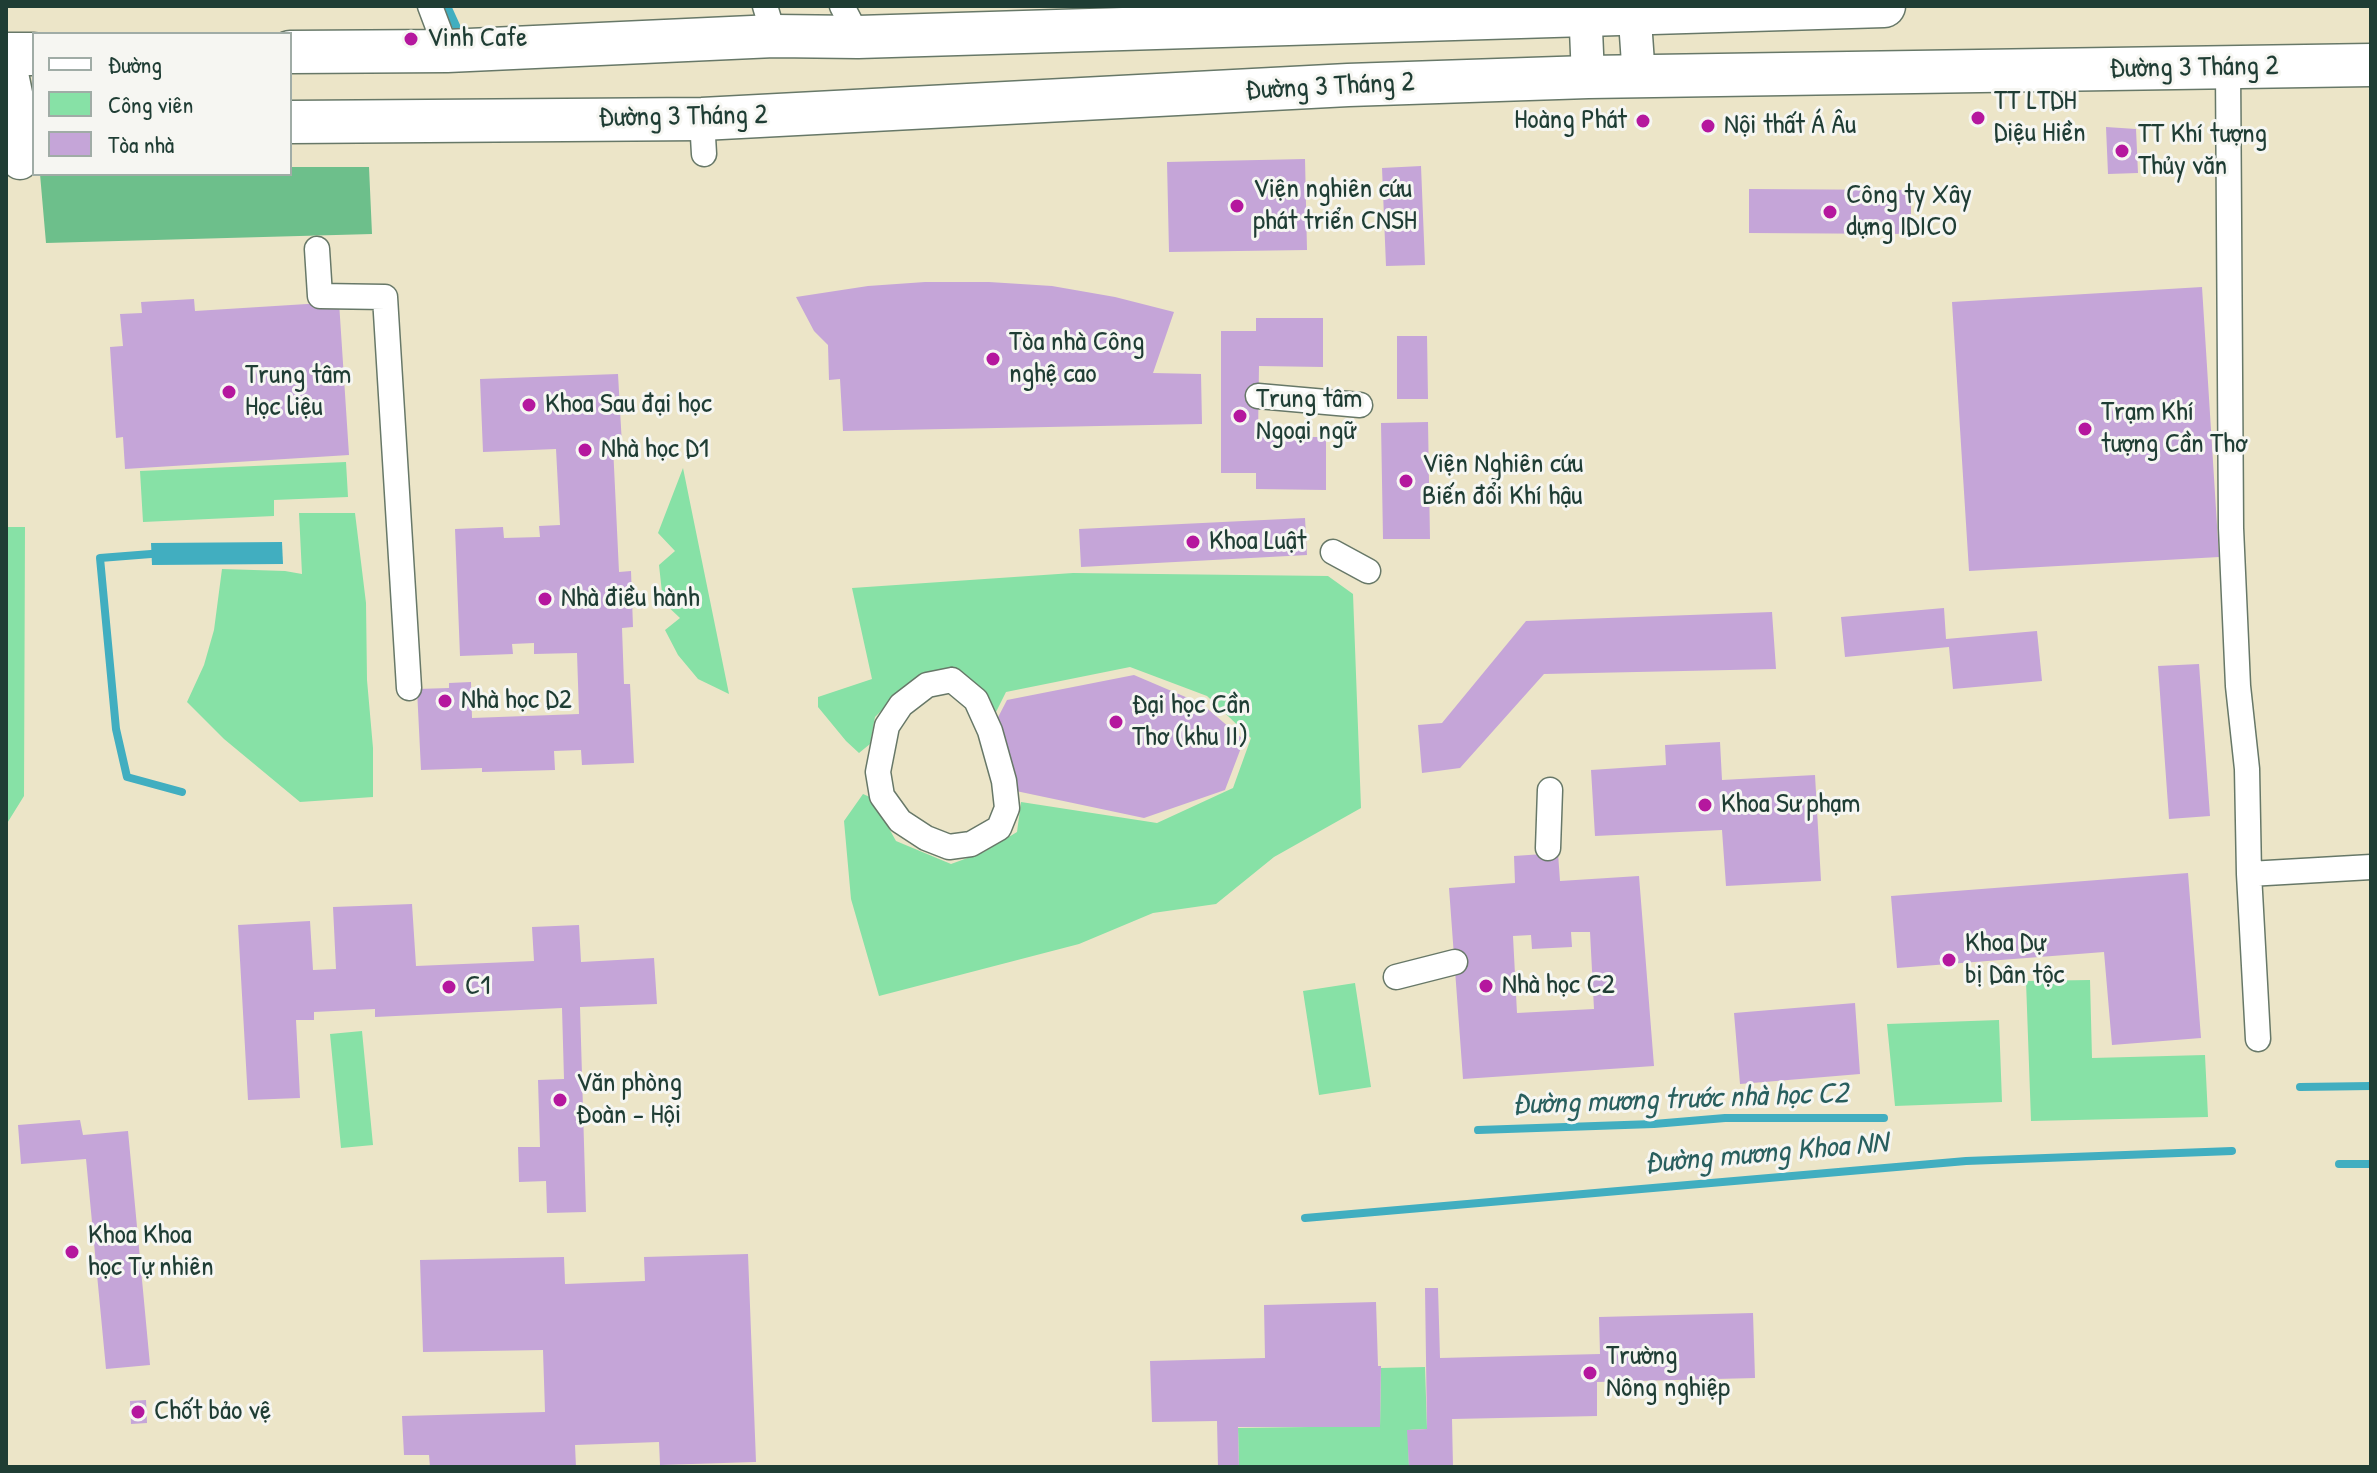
<!DOCTYPE html>
<html>
<head>
<meta charset="utf-8">
<style>
	body { margin:0 }
	#map { position:relative; width:2377px; height:1473px; overflow:hidden; background:#ece5c8; font-family:"Patrick Hand",sans-serif }
	canvas { display:block }
	.frame { position:absolute; inset:0; border:8px solid #1f3d34; pointer-events:none }
	.legend { position:absolute; left:32px; top:32px; width:260px; height:144px; box-sizing:border-box; background:#f6f6f2; border:2px solid #a0aca6; margin:0; padding:10px 14px; list-style:none; font-size:24px; color:#1f3d34 }
	.legend li { display:flex; align-items:center; gap:16px; height:40px }
	.legend b { width:40px; border:2px solid #a0aca6 }
</style>
</head>
<body>
<div id="map">
<canvas width="2377" height="1473"></canvas>
<div class="frame"></div>
<ul class="legend">
<li><b style="height:10px;background:#fff"></b>Đường</li>
<li><b style="height:22px;background:#87e1a6"></b>Công viên</li>
<li><b style="height:22px;background:#c5a5d8"></b>Tòa nhà</li>
</ul>
</div>
<script>
const ctx = document.querySelector('canvas').getContext('2d');
ctx.lineJoin = 'round';
function paint(path, color) { ctx.fillStyle = color; ctx.fill(path, 'evenodd'); }
const toPath = rows => new Path2D(rows.map(r => 'M' + r).join(''));
function strokePath(path, color, width, dash) { ctx.strokeStyle = color; ctx.lineWidth = width; ctx.lineCap = dash ? 'butt' : 'round'; ctx.setLineDash(dash || []); ctx.stroke(path); }
function drawText(font, color, halo, rows, align = 'center') {
  ctx.font = font + ' "Patrick Hand",sans-serif'; ctx.lineWidth = 6; ctx.setLineDash([]); ctx.textBaseline = 'middle'; ctx.strokeStyle = halo; ctx.fillStyle = color; for (const [text, x, y, turn = 0] of rows) {
    ctx.save(); ctx.translate(x, y); ctx.rotate((+turn || 0) * Math.PI / 180); ctx.textAlign = isNaN(turn) ? turn : align; if (halo) ctx.strokeText(text, 0, 0); ctx.fillText(text, 0, 0); ctx.restore();
  }
}
paint(toPath([
	[346,462,348,497,274,500,274,516,143,522,140,471],
	[683,468,729,694,698,679,678,655,665,630,680,618,663,602,659,565,675,551,658,533],
	[299,513,355,513,366,603,367,680,373,748,373,797,300,802,224,739,187,702,204,665,214,630,222,569,285,571,302,574],
	[6,527,25,527,24,796,6,825],
	[1073,573,1328,576,1353,594,1361,808,1274,857,1216,904,1153,913,1079,944,879,996,851,899,844,821,863,794,872,798,896,841,951,864,984,852,1017,832,1021,802,1157,823,1233,788,1251,738,1207,696,1130,667,1006,692,993,718,951,673,911,681,875,717,870,744,859,753,846,741,818,707,818,697,872,679,852,588],
	[2090,980,2092,1058,2205,1055,2208,1117,2031,1121,2026,981],
	[1355,983,1371,1087,1319,1095,1303,991],
	[1999,1020,2002,1102,1895,1106,1887,1024],
	[362,1031,373,1145,341,1148,330,1034],
	[1425,1367,1427,1429,1408,1430,1409,1467,1239,1467,1238,1428,1380,1426,1381,1368]
]), '#87e1a6');
paint(toPath([
	[290,167,369,167,372,234,46,243,40,174,290,174]
]), '#6dbf8b');
paint(toPath([
	[282,542,283,564,152,565,151,543]
]), '#41aec0');
strokePath(toPath([
	[447,6,457,28],
	[151,554,100,558,116,729,127,777,182,792],
	[2300,1087,2371,1086],
	[1478,1130,1654,1124,1725,1118,1884,1118],
	[2339,1164,2371,1164],
	[1305,1218,1966,1161,2232,1151]
]), '#41aec0', 8);
paint(toPath([
	[2106,127,2136,129,2138,173,2108,174],
	[1305,159,1307,250,1169,252,1167,162],
	[1421,166,1425,265,1386,266,1382,168],
	[1749,189,1911,190,1911,234,1749,233],
	[925,282,989,282,1052,286,1115,297,1174,312,1153,373,1201,374,1202,424,843,431,840,379,829,380,828,345,814,331,796,297,868,286],
	[2202,287,2219,557,1969,571,1952,302],
	[194,299,195,311,339,302,349,455,125,469,123,437,116,438,110,347,123,346,120,314,142,313,141,302],
	[1256,318,1323,318,1323,367,1259,366,1258,437,1326,437,1326,490,1256,489,1256,473,1221,473,1221,331,1256,331],
	[1397,336,1427,336,1428,399,1397,399],
	[618,374,622,445,613,446,619,572,631,571,633,627,622,628,624,684,630,684,634,763,582,765,581,750,554,751,555,770,482,772,482,768,421,770,417,689,449,688,449,683,471,682,472,718,579,714,577,653,534,654,534,643,512,644,513,654,460,656,455,529,503,527,504,538,540,537,539,526,560,525,556,449,483,452,480,379],
	[1428,422,1430,539,1383,539,1381,423],
	[1305,518,1307,555,1081,567,1079,529],
	[1944,608,1946,639,2037,631,2042,681,1953,689,1949,647,1845,657,1841,617],
	[1772,612,1776,669,1544,674,1460,768,1422,773,1418,725,1442,723,1526,621],
	[2199,664,2210,816,2169,819,2158,666],
	[1134,675,1202,704,1244,740,1225,790,1144,818,1016,791,993,727,1007,700],
	[1720,742,1722,780,1815,775,1821,881,1726,886,1722,830,1595,836,1591,770,1666,765,1665,745],
	[1558,853,1560,881,1639,876,1654,1066,1463,1079,1449,888,1515,883,1514,856],
	[1571,932,1590,932,1594,1009,1517,1013,1513,936,1531,935,1532,949,1572,947],
	[2188,873,2201,1038,2112,1045,2104,952,1897,968,1891,896],
	[412,904,416,966,534,961,532,927,579,925,581,962,654,958,657,1004,580,1007,586,1212,547,1213,546,1181,519,1182,518,1147,540,1147,538,1080,564,1079,562,1008,375,1017,375,1009,314,1012,314,1020,296,1020,300,1098,248,1100,238,925,310,921,313,970,336,969,333,907],
	[1855,1003,1860,1074,1740,1084,1734,1013],
	[80,1120,83,1135,128,1131,150,1365,106,1369,86,1159,21,1164,18,1125],
	[748,1254,756,1462,660,1465,659,1442,575,1445,576,1467,430,1467,429,1455,404,1455,402,1416,545,1412,543,1350,423,1352,420,1260,564,1257,565,1284,645,1281,644,1257],
	[1425,1288,1438,1288,1440,1358,1600,1354,1599,1317,1753,1313,1755,1378,1597,1382,1597,1416,1452,1419,1453,1467,1409,1467,1407,1430,1427,1429],
	[1376,1302,1378,1366,1381,1366,1380,1427,1238,1427,1239,1467,1218,1467,1217,1421,1152,1422,1150,1361,1265,1358,1264,1305],
	[146,1400,147,1423,131,1424,130,1401]
]), '#c5a5d8');
const street = toPath([
	[430,6,447,51],
	[765,6,774,36],
	[842,6,858,37],
	[2228,67,2231,528,2238,686,2247,769,2249,874,2258,1039],
	[702,119,704,154],
	[317,249,320,296,385,297,409,688],
	[1258,396,1360,405],
	[1333,552,1368,571],
	[952,680,976,700,990,731,1004,781,1007,808,999,828,971,844,949,847,926,838,900,821,882,796,878,772,887,726,901,705,927,685,952,680],
	[1548,848,1550,790],
	[2249,874,2371,867],
	[1396,977,1455,962]
]);
const secondary = toPath([
	[1585,6,1588,77],
	[1634,6,1639,78]
]);
const primary = toPath([
	[6,54,20,123,20,161]
]);
const highway = toPath([
	[290,52,447,51,774,36,858,37,1884,6],
	[6,54,34,54],
	[290,122,702,119,1348,85,1588,77,2371,65],
	[6,124,34,123]
]);
strokePath(street, '#677868', 27);
strokePath(secondary, '#677868', 35);
strokePath(primary, '#677868', 39);
strokePath(highway, '#677868', 45);
strokePath(street, '#fff', 24);
strokePath(secondary, '#fff', 32);
strokePath(primary, '#fff', 36);
strokePath(highway, '#fff', 42);
for (const [x, y, r, color] of [
	[411,39,8,"#b5179e"],
	[1978,118,8,"#b5179e"],
	[1643,121,8,"#b5179e"],
	[1708,126,8,"#b5179e"],
	[2122,151,8,"#b5179e"],
	[1237,206,8,"#b5179e"],
	[1830,212,8,"#b5179e"],
	[993,359,8,"#b5179e"],
	[229,392,8,"#b5179e"],
	[529,405,8,"#b5179e"],
	[1240,416,8,"#b5179e"],
	[2085,429,8,"#b5179e"],
	[585,450,8,"#b5179e"],
	[1406,481,8,"#b5179e"],
	[1193,542,8,"#b5179e"],
	[545,599,8,"#b5179e"],
	[445,701,8,"#b5179e"],
	[1116,722,8,"#b5179e"],
	[1705,805,8,"#b5179e"],
	[1949,960,8,"#b5179e"],
	[1486,986,8,"#b5179e"],
	[449,987,8,"#b5179e"],
	[560,1100,8,"#b5179e"],
	[72,1252,8,"#b5179e"],
	[1590,1373,8,"#b5179e"],
	[138,1412,8,"#b5179e"]
]) { const dot = new Path2D(); dot.arc(x, y, r, 0, 2 * Math.PI); ctx.fillStyle = color; ctx.fill(dot); strokePath(dot, '#f6f6f2', 3); }
drawText('28px', '#1f3d34', '#f6f6f2', [
	["Vinh Cafe",427,39],
	["TT LTDH",1994,102],
	["Diệu Hiền",1994,134],
	["Hoàng Phát",1627,121,"right"],
	["Nội thất Á Âu",1724,126],
	["TT Khí tượng",2138,135],
	["Thủy văn",2138,167],
	["Viện nghiên cứu",1253,190],
	["phát triển CNSH",1253,222],
	["Công ty Xây",1846,196],
	["dựng IDICO",1846,228],
	["Tòa nhà Công",1009,343],
	["nghệ cao",1009,375],
	["Trung tâm",245,376],
	["Học liệu",245,408],
	["Trung tâm",1256,400],
	["Ngoại ngữ",1256,432],
	["Khoa Sau đại học",545,405],
	["Trạm Khí",2101,413],
	["tượng Cần Thơ",2101,445],
	["Nhà học D1",601,450],
	["Viện Nghiên cứu",1422,465],
	["Biến đổi Khí hậu",1422,497],
	["Khoa Luật",1209,542],
	["Nhà điều hành",561,599],
	["Nhà học D2",461,701],
	["Đại học Cần",1132,706],
	["Thơ (khu II)",1132,738],
	["Khoa Sư phạm",1721,805],
	["Khoa Dự",1965,944],
	["bị Dân tộc",1965,976],
	["Nhà học C2",1502,986],
	["C1",465,987],
	["Văn phòng",576,1084],
	["Đoàn - Hội",576,1116],
	["Khoa Khoa",88,1236],
	["học Tự nhiên",88,1268],
	["Trường",1606,1357],
	["Nông nghiệp",1606,1389],
	["Chốt bảo vệ",154,1412]
], 'left');
drawText('28px', '#1f3d34', '#f6f6f2', [
	["Đường 3 Tháng 2",2194,68,-1],
	["Đường 3 Tháng 2",1330,87,-3],
	["Đường 3 Tháng 2",683,117,-1]
]);
drawText('italic 30px', '#295f5e', '#f6f6f2', [
	["Đường mương trước nhà học C2",1680,1100,-2],
	["Đường mương Khoa NN",1766,1154,-5]
]);
</script>
</body>
</html>
